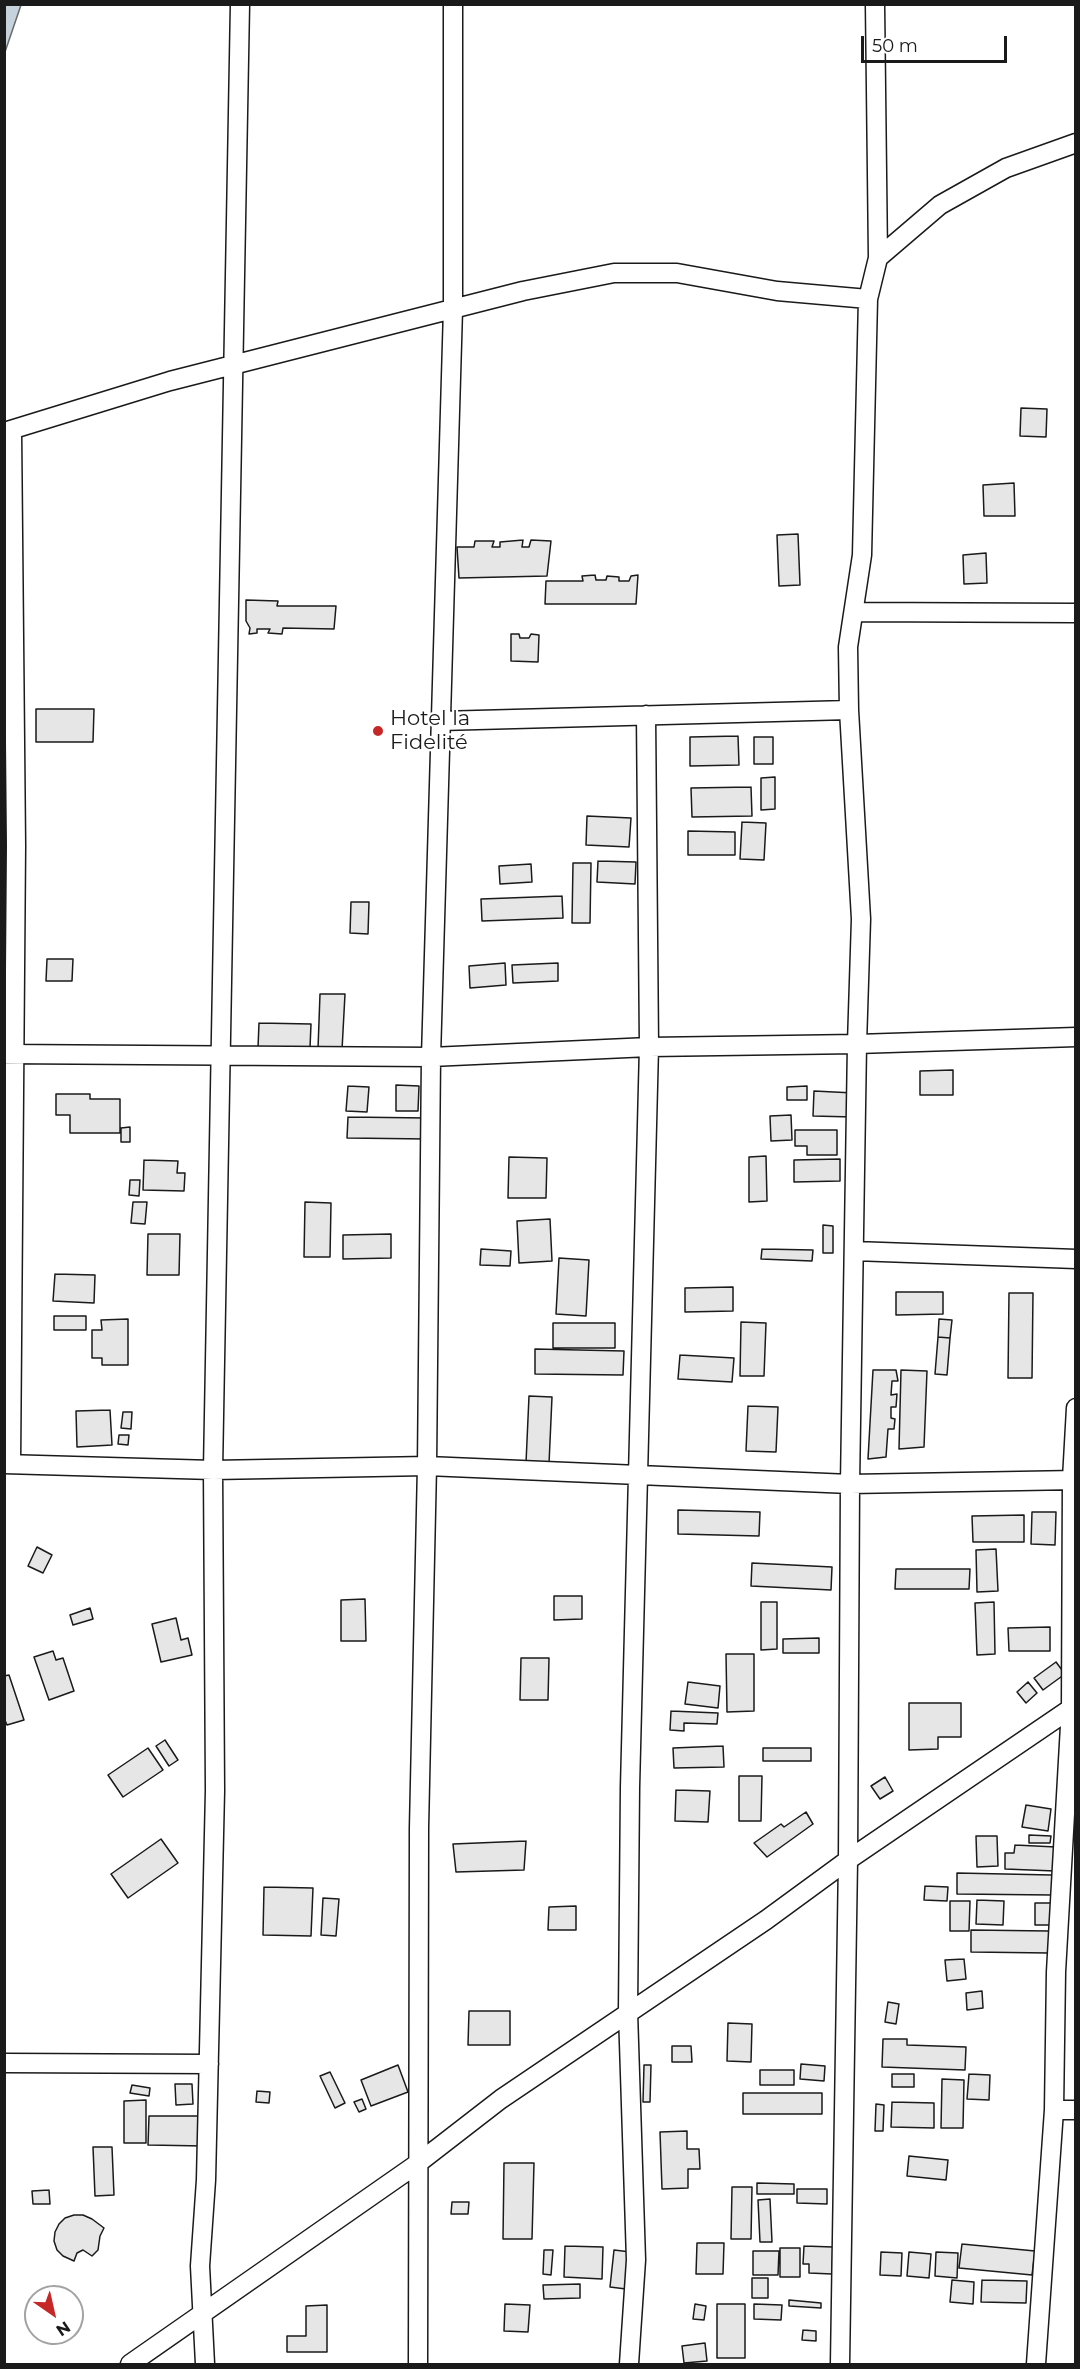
<!DOCTYPE html>
<html>
<head>
<meta charset="utf-8">
<style>
	body { margin:0 }
	#map { position:relative; width:1080px; height:2369px; overflow:hidden; background:#fff; font-family:Montserrat,sans-serif }
	canvas { display:block }
	.frame { position:absolute; inset:0; border:6px solid #1a1a1a; pointer-events:none }
	.north { position:absolute; left:24px; top:2285px; width:60px; height:60px; box-sizing:border-box; background:#fff; border:2px solid #a3a3a3; border-radius:50%; rotate:146deg; font-size:16px; font-weight:700; line-height:24px; text-align:center; color:#1a1a1a }
	.north::after { content:''; display:block; margin:auto; width:21px; height:27px; background:#c62828; clip-path:polygon(50% 0,100% 100%,50% 72%,0 100%) }
	.scale { position:absolute; left:861px; top:36px; width:146px; height:27px; box-sizing:border-box; border:3px solid #1a1a1a; border-top:0; padding-left:8px; font-size:18px; line-height:21px; white-space:nowrap; color:#1a1a1a; -webkit-text-stroke:4px #fff; paint-order:stroke }
</style>
</head>
<body>
<div id="map">
<canvas width="1080" height="2369"></canvas>
<div class="frame"></div>
<div class="north">N</div>
<div class="scale">50 m</div>
</div>
<script>
const ctx = document.querySelector('canvas').getContext('2d');
ctx.lineJoin = 'round';
function paint(path, color) { ctx.fillStyle = color; ctx.fill(path, 'evenodd'); }
const toPath = rows => new Path2D(rows.map(r => 'M' + r).join(''));
function strokePath(path, color, width, dash) { ctx.strokeStyle = color; ctx.lineWidth = width; ctx.lineCap = dash ? 'butt' : 'round'; ctx.setLineDash(dash || []); ctx.stroke(path); }
function drawText(font, color, halo, rows, align = 'center') {
  ctx.font = font + ' Montserrat,sans-serif'; ctx.lineWidth = 4.5; ctx.setLineDash([]); ctx.textBaseline = 'middle'; ctx.strokeStyle = halo; ctx.fillStyle = color; for (const [text, x, y, turn = 0] of rows) {
    ctx.save(); ctx.translate(x, y); ctx.rotate((+turn || 0) * Math.PI / 180); ctx.textAlign = isNaN(turn) ? turn : align; if (halo) ctx.strokeText(text, 0, 0); ctx.fillText(text, 0, 0); ctx.restore();
  }
}
const water = toPath([
	[5,4,21,5,5,52,4,5,5,4]
]);
paint(water, '#c6d2dc');
strokePath(water, '#6a6a6a', 1.5);
const building = toPath([
	[1021,408,1047,409,1046,437,1020,436,1021,408],
	[1014,483,1015,516,984,516,983,485,1014,483],
	[798,534,800,585,779,586,777,535,798,534],
	[523,540,522,547,529,547,531,540,551,541,547,576,459,578,457,547,474,547,475,541,494,541,492,547,500,547,500,542,523,540],
	[986,553,987,583,964,584,963,555,986,553],
	[595,575,596,580,606,580,607,576,619,577,619,581,629,581,631,576,638,575,636,604,545,604,546,581,583,581,582,576,595,575],
	[246,600,278,601,277,606,336,606,334,629,283,628,282,634,268,633,270,629,257,629,257,633,249,634,250,628,246,621,246,600],
	[511,634,519,634,520,638,529,638,531,634,539,635,538,662,511,661,511,634],
	[36,709,94,709,93,742,36,742,36,709],
	[738,736,739,765,690,766,690,737,738,736],
	[754,737,773,737,773,764,754,764,754,737],
	[775,777,775,809,761,810,761,778,775,777],
	[751,787,752,816,692,817,691,788,751,787],
	[587,816,631,818,629,847,586,845,587,816],
	[742,822,766,823,764,860,740,859,742,822],
	[688,831,735,832,735,855,688,855,688,831],
	[598,861,636,862,635,884,597,882,598,861],
	[573,863,591,863,590,923,572,923,573,863],
	[531,864,532,882,500,884,499,866,531,864],
	[562,896,563,918,482,921,481,899,562,896],
	[351,902,369,902,368,934,350,933,351,902],
	[47,959,73,959,72,981,46,981,47,959],
	[505,963,506,985,470,988,469,966,505,963],
	[558,963,558,981,513,983,512,965,558,963],
	[320,994,345,994,342,1050,318,1049,320,994],
	[259,1023,311,1024,310,1048,258,1048,259,1023],
	[953,1070,953,1095,920,1095,920,1071,953,1070],
	[396,1085,419,1086,418,1111,396,1111,396,1085],
	[348,1086,369,1087,367,1112,346,1111,348,1086],
	[807,1086,807,1100,787,1100,787,1087,807,1086],
	[814,1091,854,1093,853,1117,813,1116,814,1091],
	[56,1094,90,1094,90,1099,120,1099,120,1133,70,1133,70,1115,56,1115,56,1094],
	[791,1115,792,1140,771,1141,770,1116,791,1115],
	[348,1117,427,1118,427,1139,347,1138,348,1117],
	[130,1127,130,1142,121,1142,121,1128,130,1127],
	[795,1130,837,1130,837,1155,807,1155,807,1146,795,1146,795,1130],
	[766,1156,767,1201,749,1202,749,1157,766,1156],
	[509,1157,547,1158,546,1198,508,1198,509,1157],
	[840,1159,840,1181,794,1182,794,1160,840,1159],
	[144,1160,178,1161,177,1173,185,1173,184,1191,143,1190,144,1160],
	[130,1180,140,1180,139,1196,129,1195,130,1180],
	[133,1202,147,1202,145,1224,131,1223,133,1202],
	[305,1202,331,1203,330,1257,304,1257,305,1202],
	[550,1219,552,1261,519,1263,517,1221,550,1219],
	[823,1225,833,1226,833,1253,823,1253,823,1225],
	[148,1234,180,1234,179,1275,147,1275,148,1234],
	[391,1234,391,1258,343,1259,343,1235,391,1234],
	[481,1249,511,1251,510,1266,480,1265,481,1249],
	[762,1249,813,1250,812,1261,761,1259,762,1249],
	[559,1258,589,1260,586,1316,556,1314,559,1258],
	[55,1274,95,1275,94,1303,53,1301,55,1274],
	[733,1287,733,1311,685,1312,685,1288,733,1287],
	[896,1292,943,1292,943,1314,896,1315,896,1292],
	[1009,1293,1033,1293,1032,1378,1008,1378,1009,1293],
	[54,1316,86,1316,86,1330,54,1330,54,1316],
	[128,1319,128,1365,102,1365,102,1358,92,1358,92,1330,102,1330,101,1320,128,1319],
	[939,1319,952,1320,950,1338,938,1337,939,1319],
	[741,1322,766,1323,764,1376,740,1376,741,1322],
	[553,1323,615,1323,615,1348,553,1348,553,1323],
	[938,1337,950,1338,947,1375,935,1374,938,1337],
	[535,1349,624,1351,623,1375,535,1374,535,1349],
	[680,1355,734,1358,732,1382,678,1379,680,1355],
	[873,1370,896,1370,898,1381,892,1381,891,1395,897,1394,896,1407,891,1407,891,1418,895,1419,894,1429,888,1429,886,1457,868,1459,873,1370],
	[901,1370,927,1371,924,1447,899,1449,901,1370],
	[529,1396,552,1397,549,1464,526,1463,529,1396],
	[748,1406,778,1407,776,1452,746,1451,748,1406],
	[110,1410,112,1445,77,1447,76,1411,110,1410],
	[123,1412,132,1412,131,1429,121,1428,123,1412],
	[119,1435,129,1435,128,1445,118,1444,119,1435],
	[678,1510,760,1512,759,1536,678,1534,678,1510],
	[1032,1512,1056,1512,1055,1545,1031,1544,1032,1512],
	[1024,1515,1024,1542,973,1542,972,1516,1024,1515],
	[37,1547,52,1555,43,1573,28,1566,37,1547],
	[996,1549,998,1591,977,1592,976,1550,996,1549],
	[752,1563,832,1567,831,1590,751,1586,752,1563],
	[896,1569,970,1569,969,1589,895,1589,896,1569],
	[554,1596,582,1596,582,1619,554,1620,554,1596],
	[365,1599,366,1641,341,1641,341,1600,365,1599],
	[761,1602,777,1602,777,1649,761,1650,761,1602],
	[994,1602,995,1654,977,1655,975,1603,994,1602],
	[90,1608,93,1619,73,1625,70,1615,90,1608],
	[176,1618,181,1640,188,1638,192,1655,161,1662,152,1624,176,1618],
	[1050,1627,1050,1651,1009,1651,1008,1628,1050,1627],
	[819,1638,819,1653,783,1653,783,1639,819,1638],
	[53,1651,56,1660,63,1658,74,1691,49,1700,34,1657,53,1651],
	[726,1654,754,1654,754,1711,727,1712,726,1654],
	[521,1658,549,1658,548,1700,520,1700,521,1658],
	[1056,1662,1065,1674,1043,1690,1034,1678,1056,1662],
	[9,1675,24,1720,7,1725,4,1718,4,1676,9,1675],
	[688,1682,720,1686,718,1708,685,1704,688,1682],
	[1028,1682,1037,1693,1026,1703,1017,1692,1028,1682],
	[909,1703,961,1703,961,1737,938,1737,938,1749,909,1750,909,1703],
	[671,1711,718,1713,717,1724,684,1723,684,1731,670,1730,671,1711],
	[165,1740,178,1760,169,1766,156,1746,165,1740],
	[723,1746,724,1767,674,1768,673,1748,723,1746],
	[148,1748,163,1770,123,1797,108,1775,148,1748],
	[763,1748,811,1748,811,1761,763,1761,763,1748],
	[739,1776,762,1776,761,1821,739,1821,739,1776],
	[885,1777,893,1791,880,1799,871,1786,885,1777],
	[676,1790,710,1791,708,1822,675,1821,676,1790],
	[1026,1805,1051,1809,1048,1831,1022,1827,1026,1805],
	[806,1812,813,1824,767,1857,754,1843,781,1824,784,1827,806,1812],
	[1029,1835,1051,1836,1050,1843,1029,1843,1029,1835],
	[976,1836,997,1836,998,1866,977,1867,976,1836],
	[161,1839,178,1863,128,1898,111,1874,161,1839],
	[526,1841,524,1870,456,1872,453,1844,526,1841],
	[1015,1845,1056,1847,1055,1871,1005,1869,1005,1853,1014,1853,1015,1845],
	[957,1873,1052,1875,1052,1895,957,1894,957,1873],
	[925,1886,948,1887,947,1901,924,1900,925,1886],
	[264,1887,313,1888,311,1936,263,1935,264,1887],
	[323,1898,339,1899,336,1936,321,1935,323,1898],
	[977,1900,1004,1901,1003,1925,976,1924,977,1900],
	[950,1901,970,1901,969,1931,950,1931,950,1901],
	[1035,1903,1056,1903,1056,1925,1035,1925,1035,1903],
	[576,1906,576,1930,548,1930,549,1907,576,1906],
	[971,1930,1049,1931,1049,1953,971,1952,971,1930],
	[964,1959,966,1979,947,1981,945,1960,964,1959],
	[982,1991,983,2008,967,2010,966,1993,982,1991],
	[888,2002,899,2004,896,2024,885,2022,888,2002],
	[469,2011,510,2011,510,2045,468,2045,469,2011],
	[728,2023,752,2024,751,2062,727,2061,728,2023],
	[883,2039,907,2039,907,2045,966,2047,965,2070,882,2067,883,2039],
	[672,2046,691,2046,692,2062,672,2062,672,2046],
	[801,2064,825,2066,824,2081,800,2079,801,2064],
	[398,2065,408,2092,371,2106,361,2080,398,2065],
	[644,2065,651,2065,650,2102,643,2102,644,2065],
	[760,2070,794,2070,794,2085,760,2085,760,2070],
	[330,2072,345,2103,335,2108,320,2076,330,2072],
	[892,2074,914,2074,914,2087,892,2087,892,2074],
	[969,2074,990,2075,989,2100,967,2099,969,2074],
	[942,2079,964,2080,963,2128,941,2128,942,2079],
	[175,2084,192,2084,193,2104,176,2105,175,2084],
	[132,2085,150,2088,149,2096,130,2093,132,2085],
	[257,2091,270,2092,269,2103,256,2102,257,2091],
	[743,2093,822,2093,822,2114,743,2114,743,2093],
	[362,2099,366,2109,359,2112,354,2102,362,2099],
	[146,2100,146,2143,124,2143,124,2101,146,2100],
	[892,2102,934,2103,934,2128,891,2127,892,2102],
	[876,2104,884,2105,883,2131,875,2131,876,2104],
	[149,2116,205,2116,204,2146,148,2145,149,2116],
	[687,2131,687,2149,699,2149,700,2169,688,2169,688,2188,662,2189,660,2132,687,2131],
	[93,2147,112,2147,114,2195,95,2196,93,2147],
	[909,2156,948,2160,946,2180,907,2176,909,2156],
	[504,2163,534,2163,532,2239,503,2239,504,2163],
	[757,2183,794,2184,794,2194,757,2194,757,2183],
	[732,2187,752,2187,751,2239,731,2239,732,2187],
	[797,2189,827,2189,827,2204,797,2203,797,2189],
	[49,2190,50,2204,33,2204,32,2191,49,2190],
	[770,2199,772,2242,760,2242,758,2200,770,2199],
	[452,2202,469,2202,468,2214,451,2214,452,2202],
	[74,2215,83,2215,92,2219,104,2228,100,2236,98,2250,92,2256,83,2250,77,2253,74,2261,63,2256,57,2250,54,2241,55,2232,59,2224,65,2218,74,2215],
	[697,2243,724,2243,723,2274,696,2274,697,2243],
	[962,2244,1035,2251,1032,2275,959,2268,962,2244],
	[565,2246,603,2247,602,2279,564,2277,565,2246],
	[804,2246,833,2247,832,2274,809,2273,809,2264,803,2264,804,2246],
	[780,2248,800,2248,800,2277,780,2277,780,2248],
	[544,2250,553,2250,551,2275,543,2274,544,2250],
	[614,2250,631,2252,626,2289,610,2287,614,2250],
	[753,2251,779,2251,778,2275,753,2275,753,2251],
	[881,2252,902,2253,901,2276,880,2275,881,2252],
	[909,2252,931,2254,929,2278,907,2276,909,2252],
	[936,2252,958,2253,957,2278,935,2276,936,2252],
	[752,2278,768,2278,768,2298,752,2298,752,2278],
	[952,2280,974,2282,973,2304,950,2302,952,2280],
	[982,2280,1027,2281,1026,2303,981,2302,982,2280],
	[580,2284,580,2298,544,2299,543,2285,580,2284],
	[789,2300,821,2303,821,2308,789,2306,789,2300],
	[505,2304,530,2305,528,2332,504,2331,505,2304],
	[695,2304,706,2306,704,2320,693,2319,695,2304],
	[717,2304,745,2304,745,2358,717,2358,717,2304],
	[754,2304,782,2305,781,2320,754,2319,754,2304],
	[327,2305,327,2352,287,2352,287,2336,306,2336,306,2306,327,2305],
	[803,2330,816,2331,816,2341,802,2340,803,2330],
	[705,2343,707,2361,684,2363,682,2346,705,2343]
]);
paint(building, '#e6e6e6');
strokePath(building, '#1a1a1a', 1.5);
const street = toPath([
	[878,258,940,205,1006,168,1076,143],
	[4,432,170,381,523,291,614,273,677,273,777,291,868,299],
	[855,612,1076,613],
	[440,721,849,710],
	[4,1054,431,1057,649,1047,857,1044,1076,1037],
	[854,1251,1076,1259],
	[4,1464,213,1470,427,1466,850,1484,1076,1480],
	[11,1464,16,846,12,430],
	[4,2063,209,2064],
	[1054,2110,1076,2110],
	[130,2364,417,2164,501,2099,766,1920,848,1860,1076,1705],
	[205,2364,200,2266,206,2180,215,1791,213,1470,240,4],
	[418,2364,419,1828,427,1466,431,1057,453,309,453,4],
	[629,2364,636,2260,628,2012,630,1787,649,1047,646,715],
	[840,2364,848,1860,850,1484,857,1044,861,919,849,710,848,647,862,555,868,299,878,258,875,4],
	[1036,2364,1054,2110,1056,1972,1071,1708,1072,1479,1076,1408]
]);
strokePath(street, '#1a1a1a', 21);
strokePath(street, '#fff', 18);
for (const [x, y, r, color] of [
	[378,731,6,"#c62828"]
]) { const dot = new Path2D(); dot.arc(x, y, r, 0, 2 * Math.PI); ctx.fillStyle = color; ctx.fill(dot); strokePath(dot, '#fff', 2); }
drawText('21px', '#1a1a1a', '#fff', [
	["Hotel la",390,719],
	["Fidelité",390,743]
], 'left');
</script>
</body>
</html>
